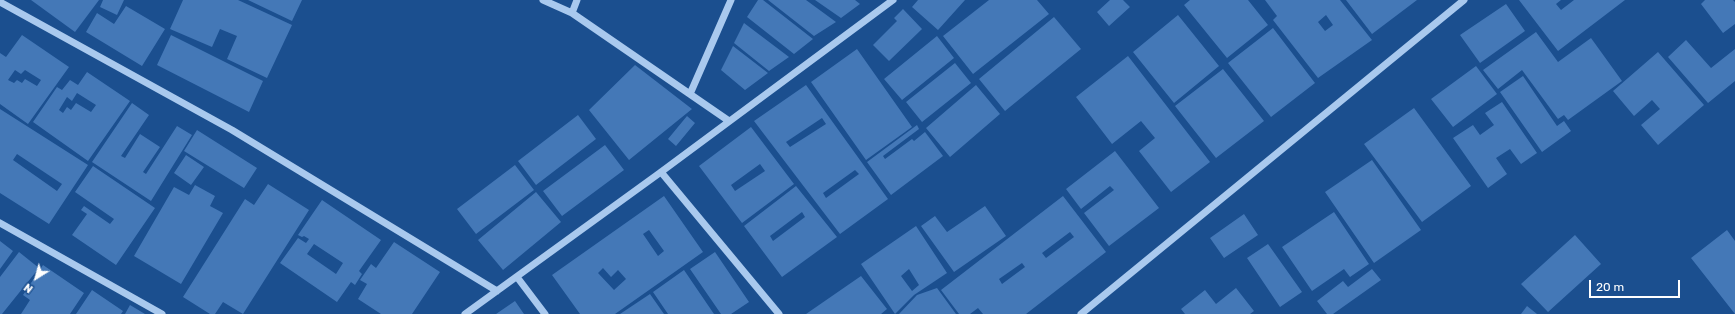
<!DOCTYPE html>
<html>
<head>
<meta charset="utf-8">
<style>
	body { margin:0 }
	#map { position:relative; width:1735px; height:314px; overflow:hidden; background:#1b4f8f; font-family:Rubik,sans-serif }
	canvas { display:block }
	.north { position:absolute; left:16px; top:258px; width:40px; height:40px; -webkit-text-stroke:3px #1b4f8f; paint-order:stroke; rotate:217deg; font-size:11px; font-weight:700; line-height:16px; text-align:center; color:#fff }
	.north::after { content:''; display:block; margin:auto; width:14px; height:18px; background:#fff; clip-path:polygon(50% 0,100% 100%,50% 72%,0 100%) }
	.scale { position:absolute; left:1589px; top:280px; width:91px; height:18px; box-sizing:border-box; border:2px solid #fff; border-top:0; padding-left:5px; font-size:12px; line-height:14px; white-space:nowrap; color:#fff; -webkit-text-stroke:3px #1b4f8f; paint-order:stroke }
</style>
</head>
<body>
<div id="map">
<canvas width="1735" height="314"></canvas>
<div class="north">N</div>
<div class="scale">20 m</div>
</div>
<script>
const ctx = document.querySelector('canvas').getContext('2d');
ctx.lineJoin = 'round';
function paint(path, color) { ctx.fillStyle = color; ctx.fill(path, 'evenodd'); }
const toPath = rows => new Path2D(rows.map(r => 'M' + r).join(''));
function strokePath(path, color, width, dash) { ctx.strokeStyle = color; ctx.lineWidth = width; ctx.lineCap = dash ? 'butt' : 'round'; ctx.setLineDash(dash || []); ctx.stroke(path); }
paint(toPath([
	[31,0,99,0,75,32],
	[103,0,124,0,117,15,100,7],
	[183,0,238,0,292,25,267,78,227,59,237,36,220,29,212,47,170,29],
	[248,0,302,0,292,21],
	[758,0,763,0,813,39,794,54,747,17],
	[768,0,806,0,836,22,814,36],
	[815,0,855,0,860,4,841,18],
	[918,0,965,0,938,30,912,7],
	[989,0,1037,0,1049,14,973,74,943,36],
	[1110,0,1123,0,1130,7,1109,26,1097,12],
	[1190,0,1248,0,1268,25,1227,58,1184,5],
	[1265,0,1340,0,1372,40,1318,78,1273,20,1277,16],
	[1326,15,1333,25,1325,31,1318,22],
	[1346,0,1417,0,1372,34],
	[1519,0,1561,0,1556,4,1561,10,1574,0,1625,0,1558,51],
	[1705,0,1733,0,1735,2,1735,24,1723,33,1701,4],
	[1506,4,1525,31,1480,63,1460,35],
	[126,6,165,29,142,66,86,32,97,13,114,24],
	[903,9,922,29,889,61,873,45,897,21,894,18],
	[1178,15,1219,66,1174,103,1133,52],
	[1054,17,1081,49,1005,111,979,79],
	[744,23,789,57,769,71,734,43],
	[1273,28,1315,83,1271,117,1228,63],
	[1536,32,1558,62,1591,38,1622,81,1568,120,1564,115,1558,119,1522,70,1498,89,1483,70],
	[22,35,69,67,28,124,0,104,0,53,6,57],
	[15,70,21,74,25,70,41,80,37,86,25,79,22,83,17,80,14,83,8,80],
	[171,35,263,81,249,112,157,65],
	[937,36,954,58,902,100,884,79],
	[1686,40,1711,68,1735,49,1735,81,1708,103,1668,57],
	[733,46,768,73,745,90,721,70],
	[857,49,912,127,866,160,811,82],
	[1658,52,1704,105,1658,145,1641,125,1660,109,1652,100,1634,116,1613,91],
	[1128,56,1210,162,1171,192,1139,151,1155,138,1141,121,1112,144,1076,97],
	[955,63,971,83,922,122,906,102],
	[635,65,692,109,629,160,589,110],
	[1476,66,1497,94,1453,127,1431,99],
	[1223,69,1264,121,1216,158,1175,106],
	[87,72,130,101,88,161,33,122,57,87,62,90,70,80,78,85],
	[77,93,96,105,91,112,76,103,71,110,67,107,63,113,59,110,67,97,72,101],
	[1523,76,1557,126,1564,121,1571,131,1542,152,1500,92],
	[806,85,888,199,840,234,754,121],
	[822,118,826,124,790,147,786,142],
	[855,170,859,174,826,198,823,193],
	[976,85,1000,114,950,157,926,128],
	[1502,102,1537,153,1521,164,1510,149,1496,158,1507,174,1488,188,1453,138,1473,125,1480,135,1494,125,1485,113],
	[132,103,149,115,121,156,125,158,140,134,160,147,143,172,146,174,177,126,192,135,151,201,92,162],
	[1414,108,1471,186,1422,222,1364,144],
	[0,109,88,165,49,224,0,193],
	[17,154,62,184,57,191,13,160],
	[578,115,596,139,536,185,518,161],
	[687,116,695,123,676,146,668,139],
	[917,125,919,129,883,156,885,159,912,139,914,141,925,132,943,156,891,195,867,162],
	[751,127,794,184,742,223,699,166],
	[760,164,765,171,735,191,731,185],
	[197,130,257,168,244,188,184,151],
	[605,145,624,170,562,216,543,191],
	[1115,151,1159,208,1109,246,1084,213,1114,190,1110,186,1081,209,1066,189],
	[186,155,204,167,191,185,174,173],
	[1372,160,1421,230,1374,263,1325,192],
	[515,165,534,190,476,234,457,209],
	[93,166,155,208,116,265,72,235,87,214,81,210,84,206,110,224,114,219,75,192],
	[268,184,309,210,243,314,223,302,215,314,210,314,183,297,245,199,254,205],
	[195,185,215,196,210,206,223,213,181,284,134,256,174,187,189,195],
	[796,186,837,237,782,277,744,226],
	[802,212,805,217,773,241,770,236],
	[536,192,561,222,503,270,478,240],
	[664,196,703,252,615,314,580,314,552,275],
	[649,230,664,251,658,256,643,234],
	[603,268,611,277,618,270,626,279,614,290,598,273],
	[1063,196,1106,252,1026,314,983,314,978,308,970,314,959,314,941,290],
	[1070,232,1074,237,1046,258,1042,253],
	[1022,263,1025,267,1002,284,999,279],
	[322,200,381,240,359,271,362,274,355,285,351,282,337,302,280,263,298,238,306,243,309,239,304,236,302,237,298,235],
	[314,244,343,263,336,274,307,254],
	[985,206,1006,236,954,272,921,226,935,216,947,232],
	[1334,212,1369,264,1350,277,1344,269,1312,291,1282,247],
	[1244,214,1258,235,1224,258,1210,238],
	[916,226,947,273,914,295,895,314,861,264],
	[909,269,919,285,912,291,901,276],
	[1727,230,1735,241,1735,314,1691,258],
	[1575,235,1601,264,1548,312,1521,284],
	[0,241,13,251,0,269],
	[394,242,440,272,412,314,381,314,358,299,367,284,360,280,371,264,376,268],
	[1268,244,1302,292,1280,307,1247,258],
	[19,252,39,268,2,314,0,314,0,277],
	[715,252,749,302,731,314,721,314,690,269],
	[43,265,84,293,70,314,21,314,30,300,23,295],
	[1372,269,1381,280,1333,314,1327,314,1317,301,1343,281,1348,287],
	[684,270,714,314,668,314,653,292],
	[861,276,887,309,881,314,806,314],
	[937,288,956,314,899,314,917,295],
	[1236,288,1254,311,1250,314,1185,314,1181,309,1205,290,1216,304],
	[92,290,123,311,121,314,76,314],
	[650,294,664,314,620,314],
	[515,301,524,314,496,314],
	[130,305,145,314,125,314],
	[1527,306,1537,314,1521,314]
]), '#4478b7');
strokePath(toPath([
	[543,0,572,13,729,121],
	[0,2,232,130,497,291],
	[572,13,577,0],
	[690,94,731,0],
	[661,172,779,314],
	[0,223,162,314],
	[517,277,545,314],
	[465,314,661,172,893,0],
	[1081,314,1464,0]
]), '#a9c9ee', 7);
</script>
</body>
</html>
